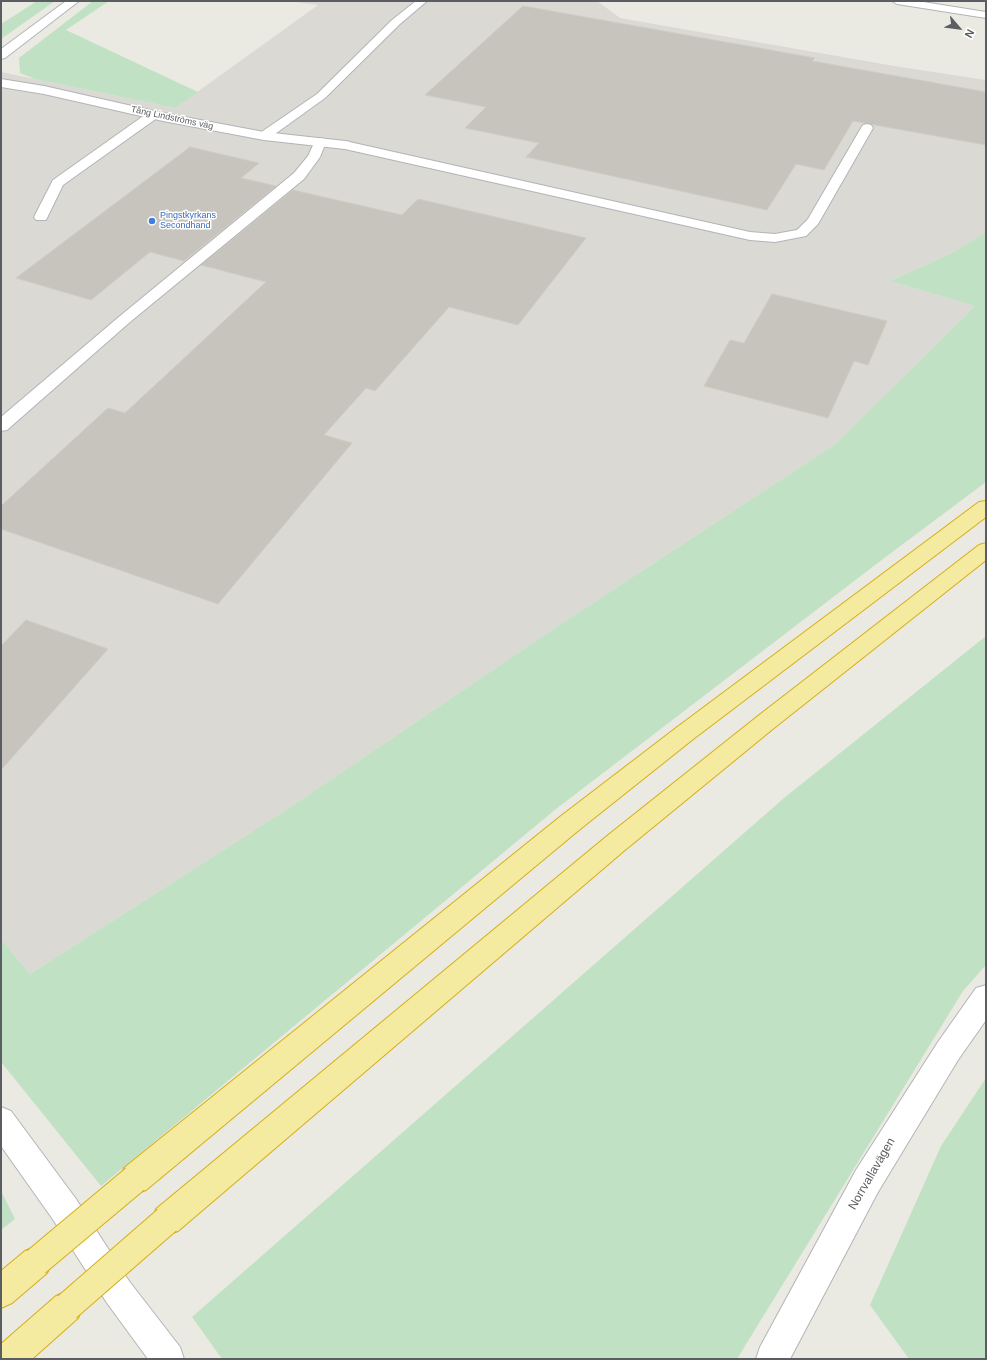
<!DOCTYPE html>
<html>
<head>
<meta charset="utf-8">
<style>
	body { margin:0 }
	#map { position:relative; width:987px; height:1360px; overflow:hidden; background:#ebeae2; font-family:Helvetica,sans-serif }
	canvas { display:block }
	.frame { position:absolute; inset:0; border:2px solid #5a5d61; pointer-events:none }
	.north { position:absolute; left:939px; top:8px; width:40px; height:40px; -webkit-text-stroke:3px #fff; paint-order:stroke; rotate:118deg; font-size:11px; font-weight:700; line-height:16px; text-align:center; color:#5a5d61 }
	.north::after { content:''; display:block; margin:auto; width:14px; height:18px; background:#5a5d61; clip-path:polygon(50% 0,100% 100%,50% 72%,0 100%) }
</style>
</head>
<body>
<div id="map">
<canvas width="987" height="1360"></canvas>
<div class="frame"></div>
<div class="north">N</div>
</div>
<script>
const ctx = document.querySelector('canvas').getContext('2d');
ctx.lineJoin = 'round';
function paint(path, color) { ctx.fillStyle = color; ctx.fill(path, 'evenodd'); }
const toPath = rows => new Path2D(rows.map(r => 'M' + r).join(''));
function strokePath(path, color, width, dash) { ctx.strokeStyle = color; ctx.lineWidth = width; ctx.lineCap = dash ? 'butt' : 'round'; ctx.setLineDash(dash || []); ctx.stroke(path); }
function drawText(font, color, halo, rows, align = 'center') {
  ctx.font = font + ' Helvetica,sans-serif'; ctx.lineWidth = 3; ctx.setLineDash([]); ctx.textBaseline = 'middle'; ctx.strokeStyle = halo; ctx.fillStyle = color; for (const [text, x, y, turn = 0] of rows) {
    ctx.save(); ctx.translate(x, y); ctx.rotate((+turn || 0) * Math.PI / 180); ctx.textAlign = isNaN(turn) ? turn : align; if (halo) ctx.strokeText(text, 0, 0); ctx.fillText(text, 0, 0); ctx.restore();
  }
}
paint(toPath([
	[287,1,597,1,620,18,894,66,986,80,986,232,954,252,890,281,975,306,834,445,558,626,289,808,30,974,1,939,1,72,175,108,318,5]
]), '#dad9d4');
paint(toPath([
	[37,1,55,1,1,39,1,24],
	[93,1,109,1,66,30,198,92,175,108,35,79,20,73,19,58],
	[986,232,986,482,883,559,556,809,101,1186,1,1062,1,939,30,974,289,808,558,626,834,445,975,306,890,281,954,252],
	[986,636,986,965,963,991,737,1359,222,1359,192,1317,784,798],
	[986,1078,986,1359,909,1359,870,1305,941,1146],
	[1,1191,15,1219,1,1230]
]), '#c1e1c4');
const building = toPath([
	[523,6,815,58,812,61,986,92,986,145,853,121,824,170,796,164,767,210,526,157,539,143,465,128,486,107,425,95,523,6],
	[190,147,259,163,241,178,276,186,184,261,150,252,91,300,16,278,190,147],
	[293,190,402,215,418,199,586,238,518,325,449,307,375,391,366,388,324,435,352,443,218,604,1,529,1,506,108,408,125,413,266,282,201,265,293,190],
	[772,294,887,321,868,365,854,361,828,418,704,386,730,340,744,343,772,294],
	[26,620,108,649,1,770,1,646,26,620]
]);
paint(building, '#c7c4be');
strokePath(building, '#cfccc1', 1);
const service = toPath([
	[416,1,427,1,400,24,325,98,268,139,260,139,258,136,260,133,317,94,392,20,416,1],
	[892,1,917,1,986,12,986,18,897,4,892,1],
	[153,111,157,112,159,115,157,118,63,185,46,220,36,220,34,217,53,180,149,112,153,111],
	[867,124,871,125,873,128,818,224,806,236,775,242,750,240,345,149,341,148,339,145,341,142,345,141,750,232,775,234,797,230,808,219,861,128,863,125,867,124],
	[320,138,324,139,326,142,320,157,304,179,130,322,7,430,1,431,1,417,120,316,294,173,308,156,316,139,320,138]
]);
const minor = toPath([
	[1,79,44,86,163,113,264,132,345,141,350,142,352,145,350,148,345,149,264,140,163,121,44,94,1,87,1,79],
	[1,1107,11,1111,76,1199,129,1281,180,1347,184,1359,148,1359,107,1303,54,1221,1,1146,1,1107]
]);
const tertiary = toPath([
	[66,1,79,1,5,58,1,59,1,49,66,1],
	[986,985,986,1020,958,1060,878,1192,790,1359,756,1359,760,1347,856,1170,938,1042,976,988,986,985]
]);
const trunk = toPath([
	[986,501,986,517,692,740,579,830,146,1190,135,1194,124,1190,120,1179,124,1168,561,816,676,728,979,502,986,501],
	[986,543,986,560,774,728,625,850,178,1231,167,1235,156,1231,152,1220,156,1209,607,836,758,716,979,545,986,543],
	[36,1246,47,1251,52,1262,47,1273,12,1303,1,1308,1,1271,25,1251,36,1246],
	[67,1291,78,1296,83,1307,78,1318,32,1359,1,1359,1,1344,56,1296,67,1291]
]);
strokePath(service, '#b2b4b8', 2);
strokePath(minor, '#b2b4b8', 2);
strokePath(tertiary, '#b2b4b8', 2);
strokePath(trunk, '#d6ae17', 2);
paint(service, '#fff');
paint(minor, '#fff');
paint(tertiary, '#fff');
paint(trunk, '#f4eaa0');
const trunkBridge = toPath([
	[36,1262,135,1179],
	[67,1307,167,1220]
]);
strokePath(trunkBridge, '#d6ae17', 30, []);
strokePath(trunkBridge, '#f4eaa0', 28);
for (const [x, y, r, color] of [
	[152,221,4,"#3f7fe0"]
]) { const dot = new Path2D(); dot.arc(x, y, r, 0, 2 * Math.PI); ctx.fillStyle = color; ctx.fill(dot); strokePath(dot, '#fff', 1.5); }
drawText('9px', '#5a5d61', '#fff', [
	["Tång Lindströms väg",172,118,12]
]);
drawText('9px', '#366cbe', '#fff', [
	["Pingstkyrkans",160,216],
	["Secondhand",160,226]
], 'left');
drawText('12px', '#5a5d61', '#fff', [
	["Norrvallavägen",872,1174,-60]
]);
</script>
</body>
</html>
